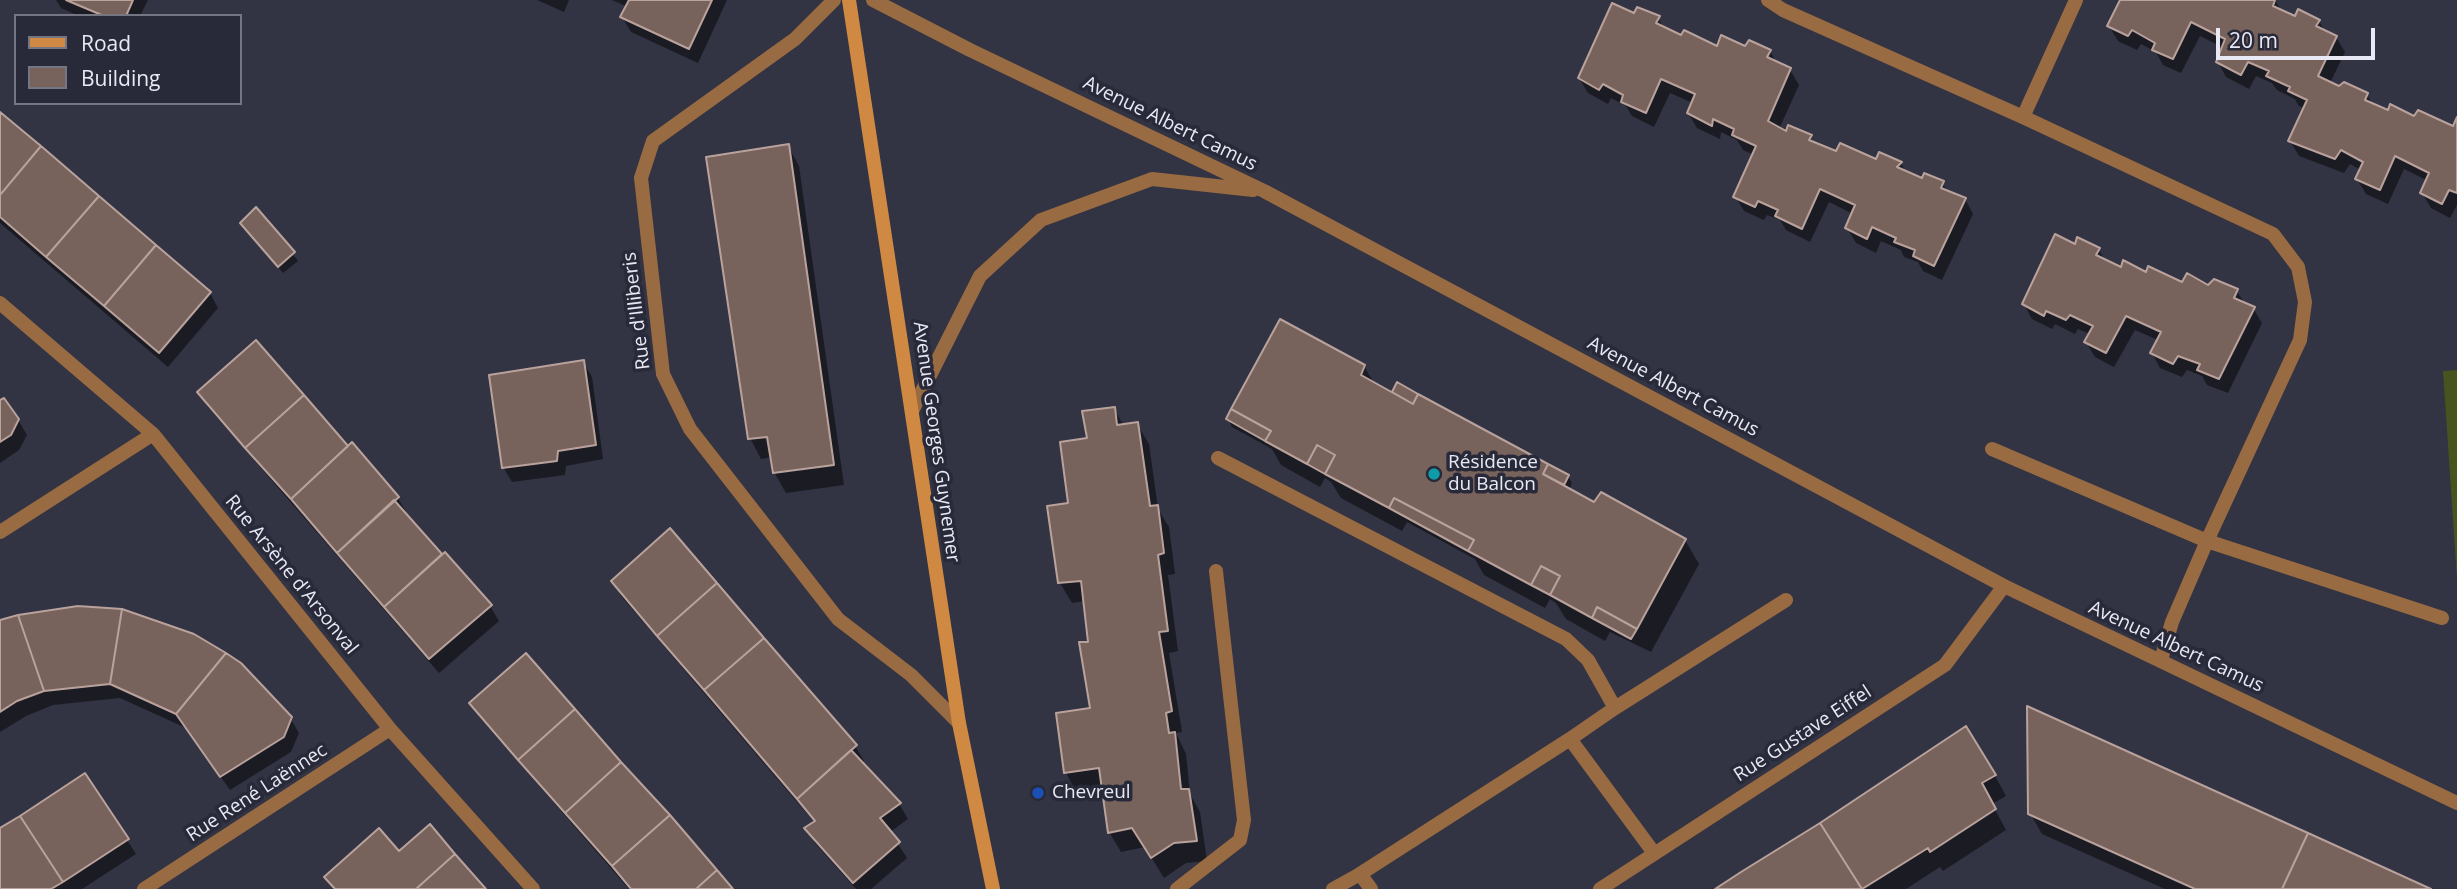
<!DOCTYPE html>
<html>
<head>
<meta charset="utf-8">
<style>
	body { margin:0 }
	#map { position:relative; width:2457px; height:889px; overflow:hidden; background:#323343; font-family:"Open Sans",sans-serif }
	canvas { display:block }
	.legend { position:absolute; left:14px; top:14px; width:228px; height:91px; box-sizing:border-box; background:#282939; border:2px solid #757684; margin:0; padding:9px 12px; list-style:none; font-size:21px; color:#e8e9f4 }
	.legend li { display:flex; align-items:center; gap:14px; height:35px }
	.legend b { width:35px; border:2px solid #757684 }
	.scale { position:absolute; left:2216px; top:28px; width:159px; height:32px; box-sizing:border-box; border:4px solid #e8e9f4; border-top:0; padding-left:9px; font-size:21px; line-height:24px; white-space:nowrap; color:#e8e9f4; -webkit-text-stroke:5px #282939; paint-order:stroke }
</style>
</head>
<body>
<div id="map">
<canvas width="2457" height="889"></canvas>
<ul class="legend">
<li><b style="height:9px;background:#d08943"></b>Road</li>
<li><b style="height:19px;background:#77625c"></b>Building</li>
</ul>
<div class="scale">20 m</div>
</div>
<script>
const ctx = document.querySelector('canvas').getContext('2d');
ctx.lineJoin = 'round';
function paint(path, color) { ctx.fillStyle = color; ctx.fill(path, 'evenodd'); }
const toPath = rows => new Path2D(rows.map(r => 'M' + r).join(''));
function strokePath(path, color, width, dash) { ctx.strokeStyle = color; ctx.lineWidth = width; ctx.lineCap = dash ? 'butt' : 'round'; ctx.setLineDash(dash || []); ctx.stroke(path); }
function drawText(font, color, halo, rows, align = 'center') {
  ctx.font = font + ' "Open Sans",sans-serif'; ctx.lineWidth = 7; ctx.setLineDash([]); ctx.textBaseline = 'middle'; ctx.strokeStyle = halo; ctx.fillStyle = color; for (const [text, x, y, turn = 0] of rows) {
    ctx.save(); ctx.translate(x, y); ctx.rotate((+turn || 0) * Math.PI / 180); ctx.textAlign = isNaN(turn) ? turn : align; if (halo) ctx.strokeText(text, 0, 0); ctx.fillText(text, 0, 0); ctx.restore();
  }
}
paint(toPath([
	[2457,370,2457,579,2443,371]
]), '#47541e');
paint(toPath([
	[56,0,148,0,140,16,79,16,61,8],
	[537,0,569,0,564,12],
	[612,0,727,0,698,63,631,32,622,17,628,7],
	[2121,0,2275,0,2282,12,2296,18,2319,21,2325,32,2336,37,2345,52,2330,83,2367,94,2373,106,2415,118,2454,129,2457,119,2457,205,2450,218,2431,208,2422,193,2428,181,2404,169,2388,204,2366,194,2357,179,2361,170,2350,164,2344,173,2299,156,2290,141,2305,109,2298,105,2295,99,2277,90,2272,83,2256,76,2249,89,2226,77,2218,62,2224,48,2200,36,2181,73,2163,65,2156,52,2141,44,2137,50,2118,41,2109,26],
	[1635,15,1658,18,1665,30,1718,48,1770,51,1777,64,1790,70,1799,85,1779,129,1787,134,1810,137,1815,144,1836,154,1901,163,1906,173,1922,180,1942,182,1948,193,1965,199,1973,214,1942,280,1923,271,1918,262,1904,257,1901,250,1881,241,1876,253,1856,243,1847,228,1853,214,1829,202,1810,242,1786,230,1780,220,1767,215,1764,220,1744,211,1735,196,1754,155,1743,150,1737,140,1721,132,1720,139,1697,128,1688,113,1693,103,1670,93,1654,127,1632,116,1626,106,1611,98,1608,104,1588,93,1579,78],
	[0,114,210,293,218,308,168,367,0,223],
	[788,146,799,166,844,485,786,493,774,472,772,457,761,459,750,438],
	[256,209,298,261,283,273,242,223],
	[2076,247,2099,250,2106,262,2121,270,2183,285,2236,290,2245,304,2253,308,2262,323,2228,393,2207,385,2202,376,2187,370,2182,377,2160,368,2152,353,2158,340,2135,330,2114,367,2095,357,2086,342,2090,334,2078,329,2075,334,2055,324,2052,329,2032,319,2024,304],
	[583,362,592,377,603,459,566,466,565,475,512,482,503,467],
	[1364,366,1375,385,1397,397,1394,391,1568,476,1572,483,1569,490,1595,504,1685,540,1699,564,1651,652,1610,632,1605,641,1566,619,1556,603,1550,599,1545,608,1484,575,1475,559,1407,522,1402,531,1341,498,1331,482,1325,478,1320,487,1281,465,1272,449,1232,427,1228,419],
	[199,392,348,448,398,498,406,512,404,514,441,557,490,606,499,621,439,673,208,407],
	[0,402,18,420,27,435,19,450,0,463],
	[1114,409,1124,426,1137,424,1149,444,1158,509,1169,527,1175,574,1168,575,1178,651,1169,653,1182,732,1176,733,1186,754,1190,794,1200,812,1207,861,1186,863,1164,878,1145,847,1121,852,1109,832,1104,789,1077,793,1066,773,1092,710,1090,643,1085,601,1072,603,1060,583,1070,505,1089,440],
	[670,531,855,746,864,761,861,763,899,804,908,819,890,832,907,858,871,889,856,889,815,843,806,829,815,823,621,596,613,582],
	[0,622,290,718,299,733,291,752,230,790,186,728,120,698,53,705,26,716,0,732],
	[471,703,732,889,629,889,480,718],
	[1995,776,2006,796,1992,804,2006,830,1943,871,1940,867,1906,889,1720,889],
	[2030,813,2427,889,2165,889,2042,834],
	[0,830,127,840,136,854,82,889,0,889]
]), '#0007');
const building = toPath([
	[66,0,133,0,126,16,104,16,66,0],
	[629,0,712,0,689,49,620,17,629,0],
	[2120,0,2275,0,2273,6,2295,16,2298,9,2320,20,2316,26,2337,36,2318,76,2339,86,2344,82,2368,93,2365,100,2388,110,2390,104,2414,116,2418,110,2453,126,2457,117,2457,193,2449,190,2442,204,2420,193,2429,173,2395,156,2380,190,2355,179,2363,162,2341,150,2335,159,2288,141,2307,100,2288,91,2290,87,2266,76,2269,71,2248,62,2241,75,2216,62,2225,39,2191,22,2173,59,2152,50,2155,43,2132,30,2128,36,2107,26,2120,0],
	[1612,3,1634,13,1637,7,1660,16,1656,23,1681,35,1684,30,1717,46,1721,35,1745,46,1749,40,1771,50,1767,57,1791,68,1768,121,1786,131,1788,125,1812,135,1809,140,1836,151,1840,143,1876,159,1879,152,1902,162,1897,167,1922,178,1924,173,1944,181,1941,188,1966,198,1934,266,1913,256,1915,250,1894,242,1896,238,1872,227,1867,239,1845,228,1855,205,1820,189,1802,229,1775,216,1778,210,1758,201,1755,207,1733,197,1756,146,1732,135,1734,129,1713,119,1712,126,1687,113,1695,94,1661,79,1646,113,1621,102,1623,95,1603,84,1599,90,1578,78,1612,3],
	[0,112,41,146,0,195,0,112],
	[789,144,834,465,773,473,767,437,748,439,706,157,789,144],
	[41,146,99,196,46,257,0,217,0,195,41,146],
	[99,196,156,245,104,306,46,257,99,196],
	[256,207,295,252,278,267,240,223,256,207],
	[2055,234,2075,244,2077,237,2100,248,2096,255,2121,267,2123,260,2146,272,2148,266,2182,282,2187,273,2208,285,2214,279,2238,289,2234,298,2255,307,2219,379,2197,370,2200,364,2178,356,2173,364,2150,353,2161,332,2126,316,2106,353,2084,342,2093,326,2070,315,2066,320,2046,311,2044,316,2022,304,2055,234],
	[156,245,211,292,159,353,104,306,156,245],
	[1280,319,1365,365,1361,375,1413,404,1418,394,1548,464,1543,474,1594,502,1601,492,1686,539,1637,629,1597,607,1592,618,1550,595,1560,576,1541,566,1531,585,1468,551,1474,540,1394,498,1389,508,1325,474,1335,455,1317,445,1307,464,1265,441,1271,431,1231,409,1280,319],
	[256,340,304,395,245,448,197,392,256,340],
	[584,360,596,445,558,451,557,461,502,468,489,375,584,360],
	[1397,382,1418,394,1413,404,1392,392,1397,382],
	[304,395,348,446,291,499,245,448,304,395],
	[4,398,19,419,11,435,0,442,0,400,4,398],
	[1115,407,1117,425,1138,422,1150,506,1158,505,1164,553,1158,555,1168,631,1159,632,1172,711,1166,713,1169,733,1175,732,1181,789,1189,789,1197,841,1174,843,1151,858,1132,828,1108,833,1099,768,1064,773,1056,713,1090,708,1079,642,1088,642,1081,581,1058,583,1047,506,1068,503,1060,442,1087,438,1082,411,1115,407],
	[1231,409,1271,431,1265,441,1226,419,1231,409],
	[352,442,399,497,337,553,291,499,352,442],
	[1317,445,1335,455,1325,474,1307,464,1317,445],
	[1548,464,1569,475,1564,485,1543,474,1548,464],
	[1394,498,1474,540,1468,551,1389,508,1394,498],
	[394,500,442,554,384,607,337,553,394,500],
	[670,528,717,583,657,636,611,581,670,528],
	[445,552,492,605,429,659,384,607,445,552],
	[1541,566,1560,576,1550,595,1531,585,1541,566],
	[717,583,764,638,704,690,657,636,717,583],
	[78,606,122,609,110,684,44,691,18,615,78,606],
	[1597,607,1637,629,1631,639,1592,618,1597,607],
	[122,609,194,634,226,653,176,714,110,684,122,609],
	[18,615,44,691,17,701,0,712,0,620,18,615],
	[764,638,857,745,797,799,704,690,764,638],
	[226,653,241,663,292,717,284,737,220,777,176,714,226,653],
	[526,653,575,709,518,760,469,703,526,653],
	[2027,706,2308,833,2282,889,2195,889,2028,814,2027,706],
	[575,709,621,762,565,813,518,760,575,709],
	[1966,726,1996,775,1982,783,1996,809,1930,852,1928,848,1862,889,1820,823,1966,726],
	[851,750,901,803,880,818,900,842,853,883,804,828,815,821,797,799,851,750],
	[621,762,670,815,612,866,565,813,621,762],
	[85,773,129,839,63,882,20,816,85,773],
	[670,815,717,870,696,889,631,889,612,866,670,815],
	[20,816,63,882,51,889,0,889,0,828,20,816],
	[1820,823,1862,889,1715,889,1741,872,1820,823],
	[430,824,455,854,416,889,335,889,324,877,379,828,399,851,430,824],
	[2308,833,2431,889,2282,889,2308,833],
	[455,854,486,889,416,889,455,854],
	[717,870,733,889,696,889,717,870]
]);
paint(building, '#77625c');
strokePath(building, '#baa29c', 2);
strokePath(toPath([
	[1768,0,1783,10,2023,117,2273,234,2298,267,2305,302,2300,340,2207,541,2172,622,2161,660],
	[2023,117,2076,0],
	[1992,449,2207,541,2442,618],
	[1218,458,1566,639,1588,660,1615,708,1570,739],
	[1615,708,1786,600],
	[1177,889,1240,840,1244,820,1216,571],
	[1333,889,1360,874],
	[1371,889,1360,874,1570,739,1654,853]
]), '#996b42', 14);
strokePath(toPath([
	[834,0,795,39,653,141,641,178,663,374,690,429,838,619,911,675,959,723],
	[873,0,970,50,1264,191,2004,586,2457,803],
	[0,303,153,434,390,729,533,889],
	[912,411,980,276,1041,220,1152,179,1253,190],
	[0,532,153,434],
	[144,889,390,729],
	[1600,889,1945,665,2004,586]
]), '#996b42', 14);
strokePath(toPath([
	[849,0,959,723,993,889]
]), '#d08943', 14);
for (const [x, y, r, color] of [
	[1434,474,7,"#0f9aa8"],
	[1038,793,7,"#1a4fb4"]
]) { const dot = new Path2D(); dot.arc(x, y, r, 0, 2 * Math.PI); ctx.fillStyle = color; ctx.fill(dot); strokePath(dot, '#282939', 2.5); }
drawText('19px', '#e8e9f4', '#282939', [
	["Avenue Albert Camus",1170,124,26],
	["Rue d'Illiberis",637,311,-97],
	["Avenue Albert Camus",1673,387,28],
	["Avenue Georges Guynemer",936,442,82],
	["Rue Arsène d'Arsonval",291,575,51],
	["Avenue Albert Camus",2176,647,25],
	["Rue Gustave Eiffel",1803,734,-33],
	["Rue René Laënnec",257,793,-33]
]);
drawText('19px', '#e8e9f4', '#282939', [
	["Résidence",1448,463],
	["du Balcon",1448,485],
	["Chevreul",1052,793]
], 'left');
</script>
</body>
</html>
